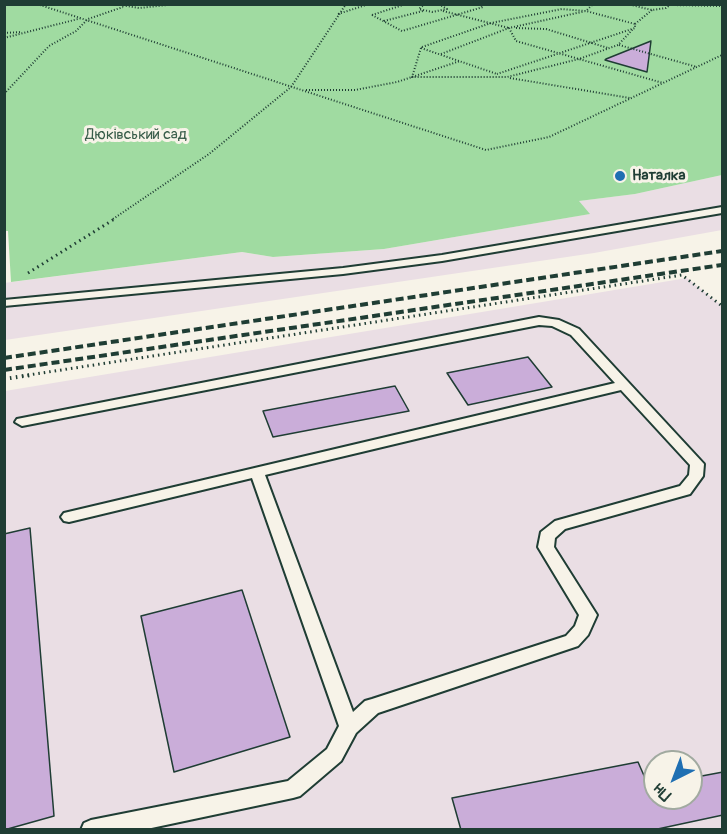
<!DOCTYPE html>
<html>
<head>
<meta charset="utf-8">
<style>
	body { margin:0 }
	#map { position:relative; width:727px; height:834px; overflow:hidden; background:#f7f3e8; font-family:Pangolin,sans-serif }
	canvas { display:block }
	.frame { position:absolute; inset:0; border:6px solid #1f3d34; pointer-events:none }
	.north { position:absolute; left:643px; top:750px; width:60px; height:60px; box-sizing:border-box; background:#f7f3e8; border:2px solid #a1aaa0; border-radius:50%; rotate:222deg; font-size:16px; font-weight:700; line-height:24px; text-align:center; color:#1f3d34 }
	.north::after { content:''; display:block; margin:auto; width:21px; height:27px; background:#1f6fb2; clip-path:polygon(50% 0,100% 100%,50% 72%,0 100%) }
</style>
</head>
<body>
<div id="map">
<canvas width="727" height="834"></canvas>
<div class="frame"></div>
<div class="north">Пн</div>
</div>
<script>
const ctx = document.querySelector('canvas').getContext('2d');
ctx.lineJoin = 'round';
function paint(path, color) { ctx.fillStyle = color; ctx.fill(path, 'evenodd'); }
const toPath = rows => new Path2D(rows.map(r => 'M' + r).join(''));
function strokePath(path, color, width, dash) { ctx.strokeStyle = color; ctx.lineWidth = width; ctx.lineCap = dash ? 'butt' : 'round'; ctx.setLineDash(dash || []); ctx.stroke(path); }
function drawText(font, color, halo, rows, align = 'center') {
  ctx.font = font + ' Pangolin,sans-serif'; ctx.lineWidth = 6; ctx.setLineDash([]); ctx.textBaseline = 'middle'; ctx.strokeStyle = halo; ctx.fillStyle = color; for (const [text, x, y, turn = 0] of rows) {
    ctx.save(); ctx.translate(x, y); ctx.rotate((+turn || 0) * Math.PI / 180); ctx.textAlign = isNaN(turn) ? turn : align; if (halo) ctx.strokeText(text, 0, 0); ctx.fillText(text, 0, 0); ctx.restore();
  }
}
paint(toPath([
	[722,175,722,230,594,253,5,340,4,283,242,252,273,257,384,249,589,214,578,201,635,194],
	[687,278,722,306,722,829,5,830,5,391],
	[655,762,691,762,691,798,655,798]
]), '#eadee4');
paint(toPath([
	[4,5,722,5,722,175,635,194,579,201,590,214,384,249,273,257,242,252,11,282,8,231,4,231]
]), '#a0dba1');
const building = toPath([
	[651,41,647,72,605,60,606,59,651,41],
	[528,357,552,387,468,405,447,373,528,357],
	[395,386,409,411,273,437,263,411,395,386],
	[30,528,54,816,4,830,4,534,30,528],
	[242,590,290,737,174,772,141,616,242,590],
	[638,762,649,787,655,786,655,798,691,798,691,778,723,772,723,815,653,830,461,830,452,798,638,762]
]);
paint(building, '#caadd9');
strokePath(building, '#1f3d34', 1.5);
const lane = toPath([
	[722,207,722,213,442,261,343,274,4,306,4,300,343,268,442,255,722,207],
	[539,317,559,320,579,329,704,464,703,476,690,494,565,529,555,538,554,547,597,615,588,635,578,646,378,713,356,733,341,761,300,796,293,798,142,830,81,830,84,823,91,820,288,781,327,749,339,726,252,478,69,522,64,521,61,517,64,513,615,383,571,335,552,326,539,325,22,426,15,422,17,419,539,317],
	[621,390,690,465,689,475,680,486,555,521,541,532,538,547,579,615,575,626,566,636,372,699,365,701,353,712,265,475,621,390]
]);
strokePath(lane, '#1f3d34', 4);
strokePath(toPath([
	[37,4,486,150,549,137,722,55],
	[114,4,139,8,176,4],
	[425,4,419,9,432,12,447,9,439,4],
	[627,4,652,10,666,8,671,4],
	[671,5,722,6],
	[443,11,509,28],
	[338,14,369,4],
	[372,15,402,31,483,7,480,4],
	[372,15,406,4],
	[384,21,423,11],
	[635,24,652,10],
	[509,28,516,41,663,83],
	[516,28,546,29,608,48],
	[4,33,22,32],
	[4,38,82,18],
	[619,45,697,67],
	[422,47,491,23,562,9,586,11,593,4],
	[421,48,412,77,507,77,579,59,618,45,633,29],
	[421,48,497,74],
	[441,54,509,28,586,11,635,24,635,28,497,74],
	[510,78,630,98],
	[306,90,355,90,397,82,460,61],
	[4,94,49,46,76,31,88,19,123,7],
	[113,219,209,154,291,87,346,4]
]), '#1f3d34', 2, [1, 2]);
strokePath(toPath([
	[28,273,116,218],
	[22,376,682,275,722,306]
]), '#1f3d34', 3, [1.5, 4]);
strokePath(toPath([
	[4,379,31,375]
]), '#1f3d34', 4, [1.5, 4.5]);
paint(lane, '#f7f3e8');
strokePath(toPath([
	[4,358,722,251],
	[4,370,722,265]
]), '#1f3d34', 4, [8, 4]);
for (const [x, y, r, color] of [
	[620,176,6,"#1f6fb2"]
]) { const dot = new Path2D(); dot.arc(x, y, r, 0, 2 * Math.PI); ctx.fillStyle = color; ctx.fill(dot); strokePath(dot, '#f7f3e8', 2); }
drawText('15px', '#395d4a', '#f7f3e8', [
	["Дюківський сад",136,135]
]);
drawText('bold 15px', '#1f3d34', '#f7f3e8', [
	["Наталка",632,176]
], 'left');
</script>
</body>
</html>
